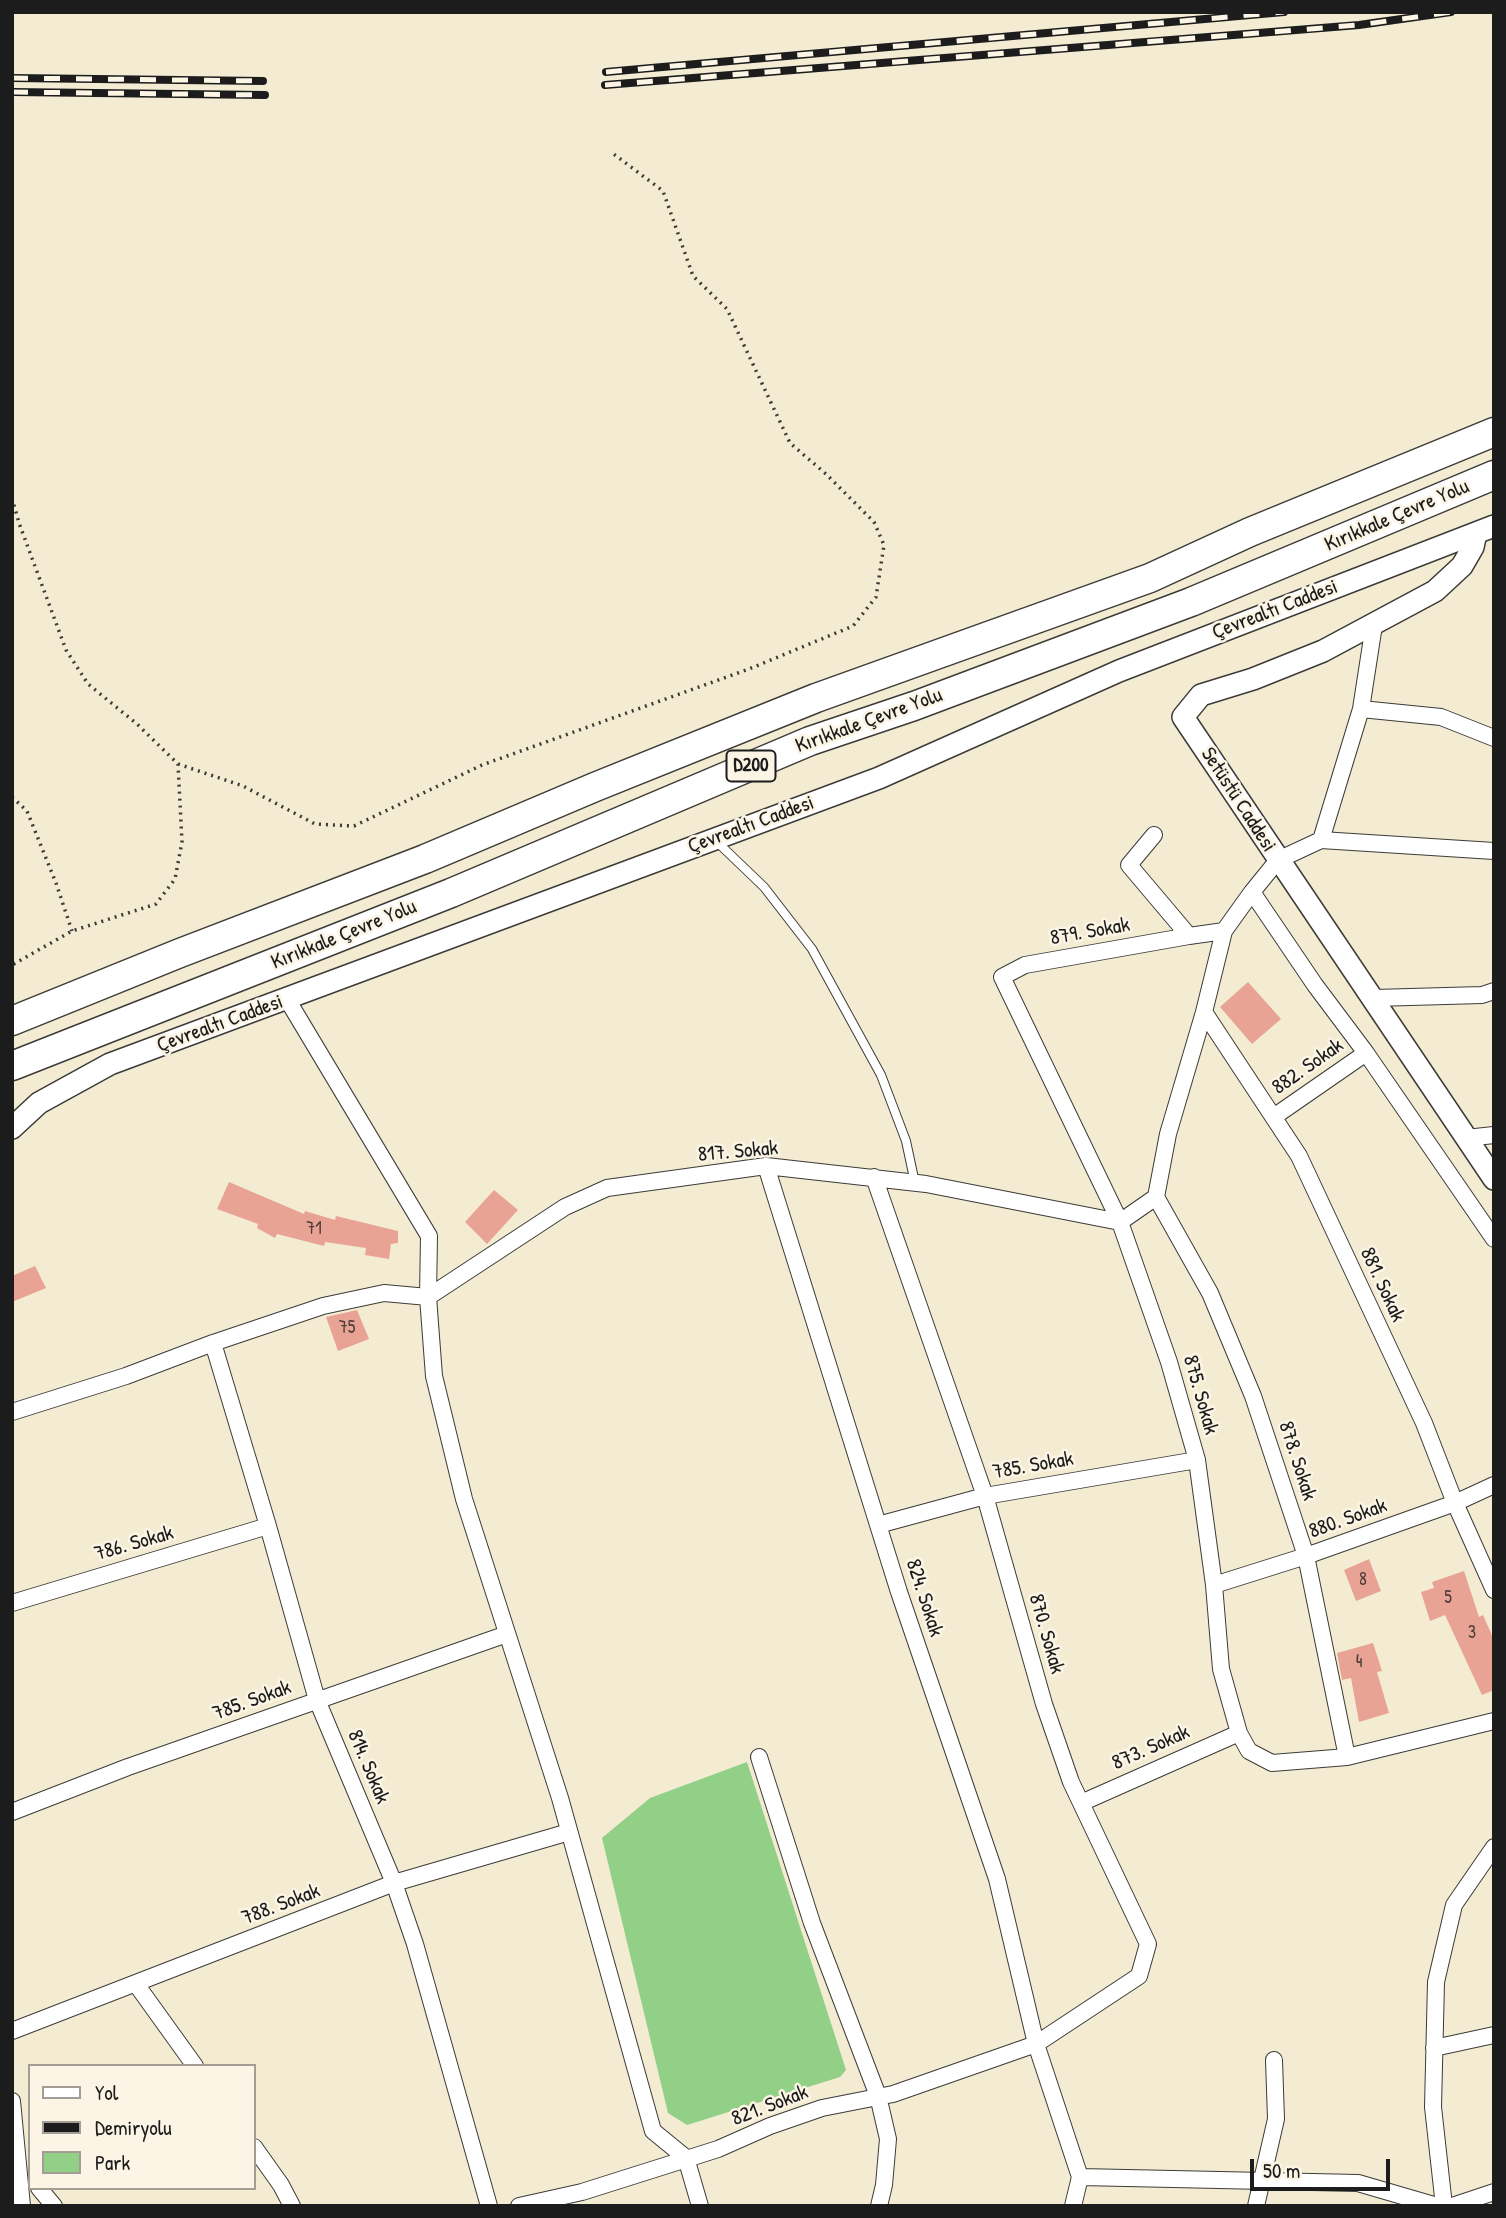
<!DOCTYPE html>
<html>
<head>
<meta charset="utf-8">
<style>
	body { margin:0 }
	#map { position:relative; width:1506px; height:2218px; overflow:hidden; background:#f3ecd3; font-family:"Patrick Hand",sans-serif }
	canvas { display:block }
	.frame { position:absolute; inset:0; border:14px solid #1c1c1c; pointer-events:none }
	.legend { position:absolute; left:28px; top:2064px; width:228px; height:126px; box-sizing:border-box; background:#fcf5e5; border:2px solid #a29e95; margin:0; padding:9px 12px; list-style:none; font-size:21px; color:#1c1c1c }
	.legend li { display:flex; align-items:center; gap:14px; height:35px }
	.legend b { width:35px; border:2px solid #a29e95 }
	.scale { position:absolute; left:1250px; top:2159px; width:140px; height:32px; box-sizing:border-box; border:4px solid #1c1c1c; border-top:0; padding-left:9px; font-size:21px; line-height:24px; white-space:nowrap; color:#1c1c1c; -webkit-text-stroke:5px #fcf5e5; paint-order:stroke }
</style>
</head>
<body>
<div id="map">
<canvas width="1506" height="2218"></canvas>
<div class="frame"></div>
<ul class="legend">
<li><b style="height:9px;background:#fff"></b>Yol</li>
<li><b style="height:9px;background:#1c1c1c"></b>Demiryolu</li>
<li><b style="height:19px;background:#91d086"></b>Park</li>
</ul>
<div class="scale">50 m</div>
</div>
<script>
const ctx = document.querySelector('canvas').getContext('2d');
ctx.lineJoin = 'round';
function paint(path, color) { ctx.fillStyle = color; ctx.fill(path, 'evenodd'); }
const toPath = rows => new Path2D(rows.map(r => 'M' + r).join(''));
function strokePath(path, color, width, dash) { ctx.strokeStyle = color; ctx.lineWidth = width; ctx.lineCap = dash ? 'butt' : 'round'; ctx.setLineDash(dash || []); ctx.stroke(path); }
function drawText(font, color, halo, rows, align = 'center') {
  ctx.font = font + ' "Patrick Hand",sans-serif'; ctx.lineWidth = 5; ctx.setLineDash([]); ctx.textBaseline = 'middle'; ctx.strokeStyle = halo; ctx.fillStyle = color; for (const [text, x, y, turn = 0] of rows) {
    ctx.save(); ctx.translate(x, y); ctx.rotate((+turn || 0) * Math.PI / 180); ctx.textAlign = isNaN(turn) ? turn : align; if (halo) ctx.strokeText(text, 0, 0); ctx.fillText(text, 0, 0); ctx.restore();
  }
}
paint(toPath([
	[747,1762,846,2070,840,2077,687,2125,668,2113,602,1838,650,1798]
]), '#91d086');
paint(toPath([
	[1248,982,1281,1019,1252,1044,1220,1007],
	[229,1182,304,1214,305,1211,335,1220,336,1216,398,1231,398,1243,391,1244,389,1259,365,1255,366,1248,325,1242,324,1246,277,1234,275,1238,257,1228,258,1224,217,1209],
	[494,1190,518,1210,487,1244,465,1222],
	[35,1266,46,1288,12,1302,12,1276],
	[357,1310,369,1339,338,1351,326,1317],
	[1369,1559,1381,1591,1356,1601,1344,1570],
	[1464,1571,1479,1617,1483,1615,1494,1640,1494,1690,1482,1695,1445,1615,1430,1621,1421,1592,1434,1588,1432,1582],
	[1373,1643,1382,1671,1377,1672,1389,1713,1359,1722,1351,1678,1342,1680,1337,1653]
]), '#e9a394');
const lane = toPath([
	[715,840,764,887,812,949,881,1075,906,1141,915,1183]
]);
const street = toPath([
	[1374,625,1361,709,1321,840,1278,860,1252,892,1315,985,1366,1053,1494,1239],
	[1361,709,1441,717,1494,738],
	[1154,835,1129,865,1189,936,1224,931],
	[1321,840,1494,851],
	[1189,936,1025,965,1002,977,1120,1222,1169,1362,1197,1460,1214,1585,1221,1669,1239,1733,1249,1751,1272,1763,1347,1757,1494,1721],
	[1374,998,1482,995,1494,991],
	[287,999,429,1236,428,1297,434,1376,464,1499,560,1798,653,2131,686,2158,700,2206],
	[1204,1012,1299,1156,1424,1423,1455,1503,1494,1590],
	[1275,1116,1366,1053],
	[1466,1138,1494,1135],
	[766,1166,899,1592,997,1879,1036,2044,1080,2177,1073,2206],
	[1156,1197,1210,1293,1253,1396,1306,1556,1347,1757],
	[1120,1222,1156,1197,1168,1134,1204,1012,1224,931,1252,892],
	[213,1343,268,1526,317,1700,394,1883,415,1944,489,2206],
	[12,1412,126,1376,213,1343,323,1306,384,1293,428,1297,565,1207,607,1188,766,1166,926,1184,1120,1222],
	[878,1525,985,1496,1197,1460],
	[1214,1585,1306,1556,1455,1503,1494,1485],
	[12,1603,268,1526],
	[759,1757,812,1923,878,2096,888,2139,884,2185,879,2206],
	[1081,1803,1239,1733],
	[12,1812,128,1767,507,1634],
	[136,1984,195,2066],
	[12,2031,394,1883,569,1832],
	[1434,2048,1494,2035],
	[12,2101,22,2206],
	[254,2147,281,2185,292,2206],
	[1080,2177,1358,2183,1437,2206],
	[39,2188,54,2206],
	[519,2206,582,2192,718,2149,770,2126,822,2108,893,2094,1036,2044,1139,1976,1148,1944,1071,1782,1044,1704,985,1496,874,1177],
	[1256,2206,1276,2119,1274,2060],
	[1444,2206,1433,2107,1436,1982,1454,1905,1494,1847],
	[1452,2206,1494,2192]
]);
const secondary = toPath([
	[1476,533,1473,547,1462,566,1435,591,1323,651,1253,679,1201,695,1183,717,1494,1179],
	[12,1128,39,1103,110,1064,879,778,1119,671,1494,526]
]);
const highway = toPath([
	[12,1021,180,953,425,859,595,787,816,698,1150,578,1250,532,1494,432],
	[12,1066,451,893,810,741,914,706,1191,602,1494,475]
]);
strokePath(lane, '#3c3b37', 10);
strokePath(street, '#3c3b37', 18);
strokePath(secondary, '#3c3b37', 24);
strokePath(highway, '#3c3b37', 31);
strokePath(toPath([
	[12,498,19,523,66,650,88,684,137,724,178,764,182,842,175,879,156,904,72,931,12,965],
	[178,764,243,786,315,824,354,826,482,765,749,669,853,626,876,597,884,545,874,522,826,474,790,443,727,309,693,276,663,191,611,152],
	[12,797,27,811,56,883,72,931]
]), '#3c3b37', 3.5, [2, 5]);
strokePath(lane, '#fff', 8);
strokePath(street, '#fff', 16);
strokePath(secondary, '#fff', 21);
strokePath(highway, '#fff', 28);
const rail = toPath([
	[606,72,1284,12],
	[12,78,263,81],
	[605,85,1359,25,1451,12],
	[12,92,265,95]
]);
strokePath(rail, '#1c1c1c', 8);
strokePath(rail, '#fcf5e5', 5, [16]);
drawText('18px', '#4f3e3a', null, [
	["71",314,1229],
	["75",347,1328],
	["8",1363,1580],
	["5",1448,1598],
	["3",1472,1633],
	["4",1359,1662]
]);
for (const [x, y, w] of [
	[751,766,49]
]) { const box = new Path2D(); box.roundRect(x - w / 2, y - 15.5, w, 31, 5); ctx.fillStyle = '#fcf5e5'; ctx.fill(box); strokePath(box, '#1c1c1c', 2); }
drawText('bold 19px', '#1c1c1c', null, [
	["D200",751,766]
]);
drawText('21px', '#1c1c1c', '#fcf5e5', [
	["Kırıkkale Çevre Yolu",1397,516,-23],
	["Çevrealtı Caddesi",1275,610,-21],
	["Kırıkkale Çevre Yolu",869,721,-20],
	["Setüstü Caddesi",1238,800,57],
	["Çevrealtı Caddesi",751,825,-20],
	["879. Sokak",1090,932,-10],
	["Kırıkkale Çevre Yolu",344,935,-22],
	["Çevrealtı Caddesi",220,1024,-20],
	["882. Sokak",1308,1067,-35],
	["817. Sokak",738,1152,-5],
	["881. Sokak",1382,1285,65],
	["875. Sokak",1200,1395,74],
	["878. Sokak",1297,1461,72],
	["785. Sokak",1033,1466,-10],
	["880. Sokak",1348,1519,-20],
	["786. Sokak",134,1544,-16],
	["824. Sokak",924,1598,72],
	["870. Sokak",1046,1634,74],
	["785. Sokak",252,1701,-20],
	["873. Sokak",1151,1748,-24],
	["814. Sokak",368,1767,67],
	["788. Sokak",281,1905,-21],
	["821. Sokak",770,2106,-21]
]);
</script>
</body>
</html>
